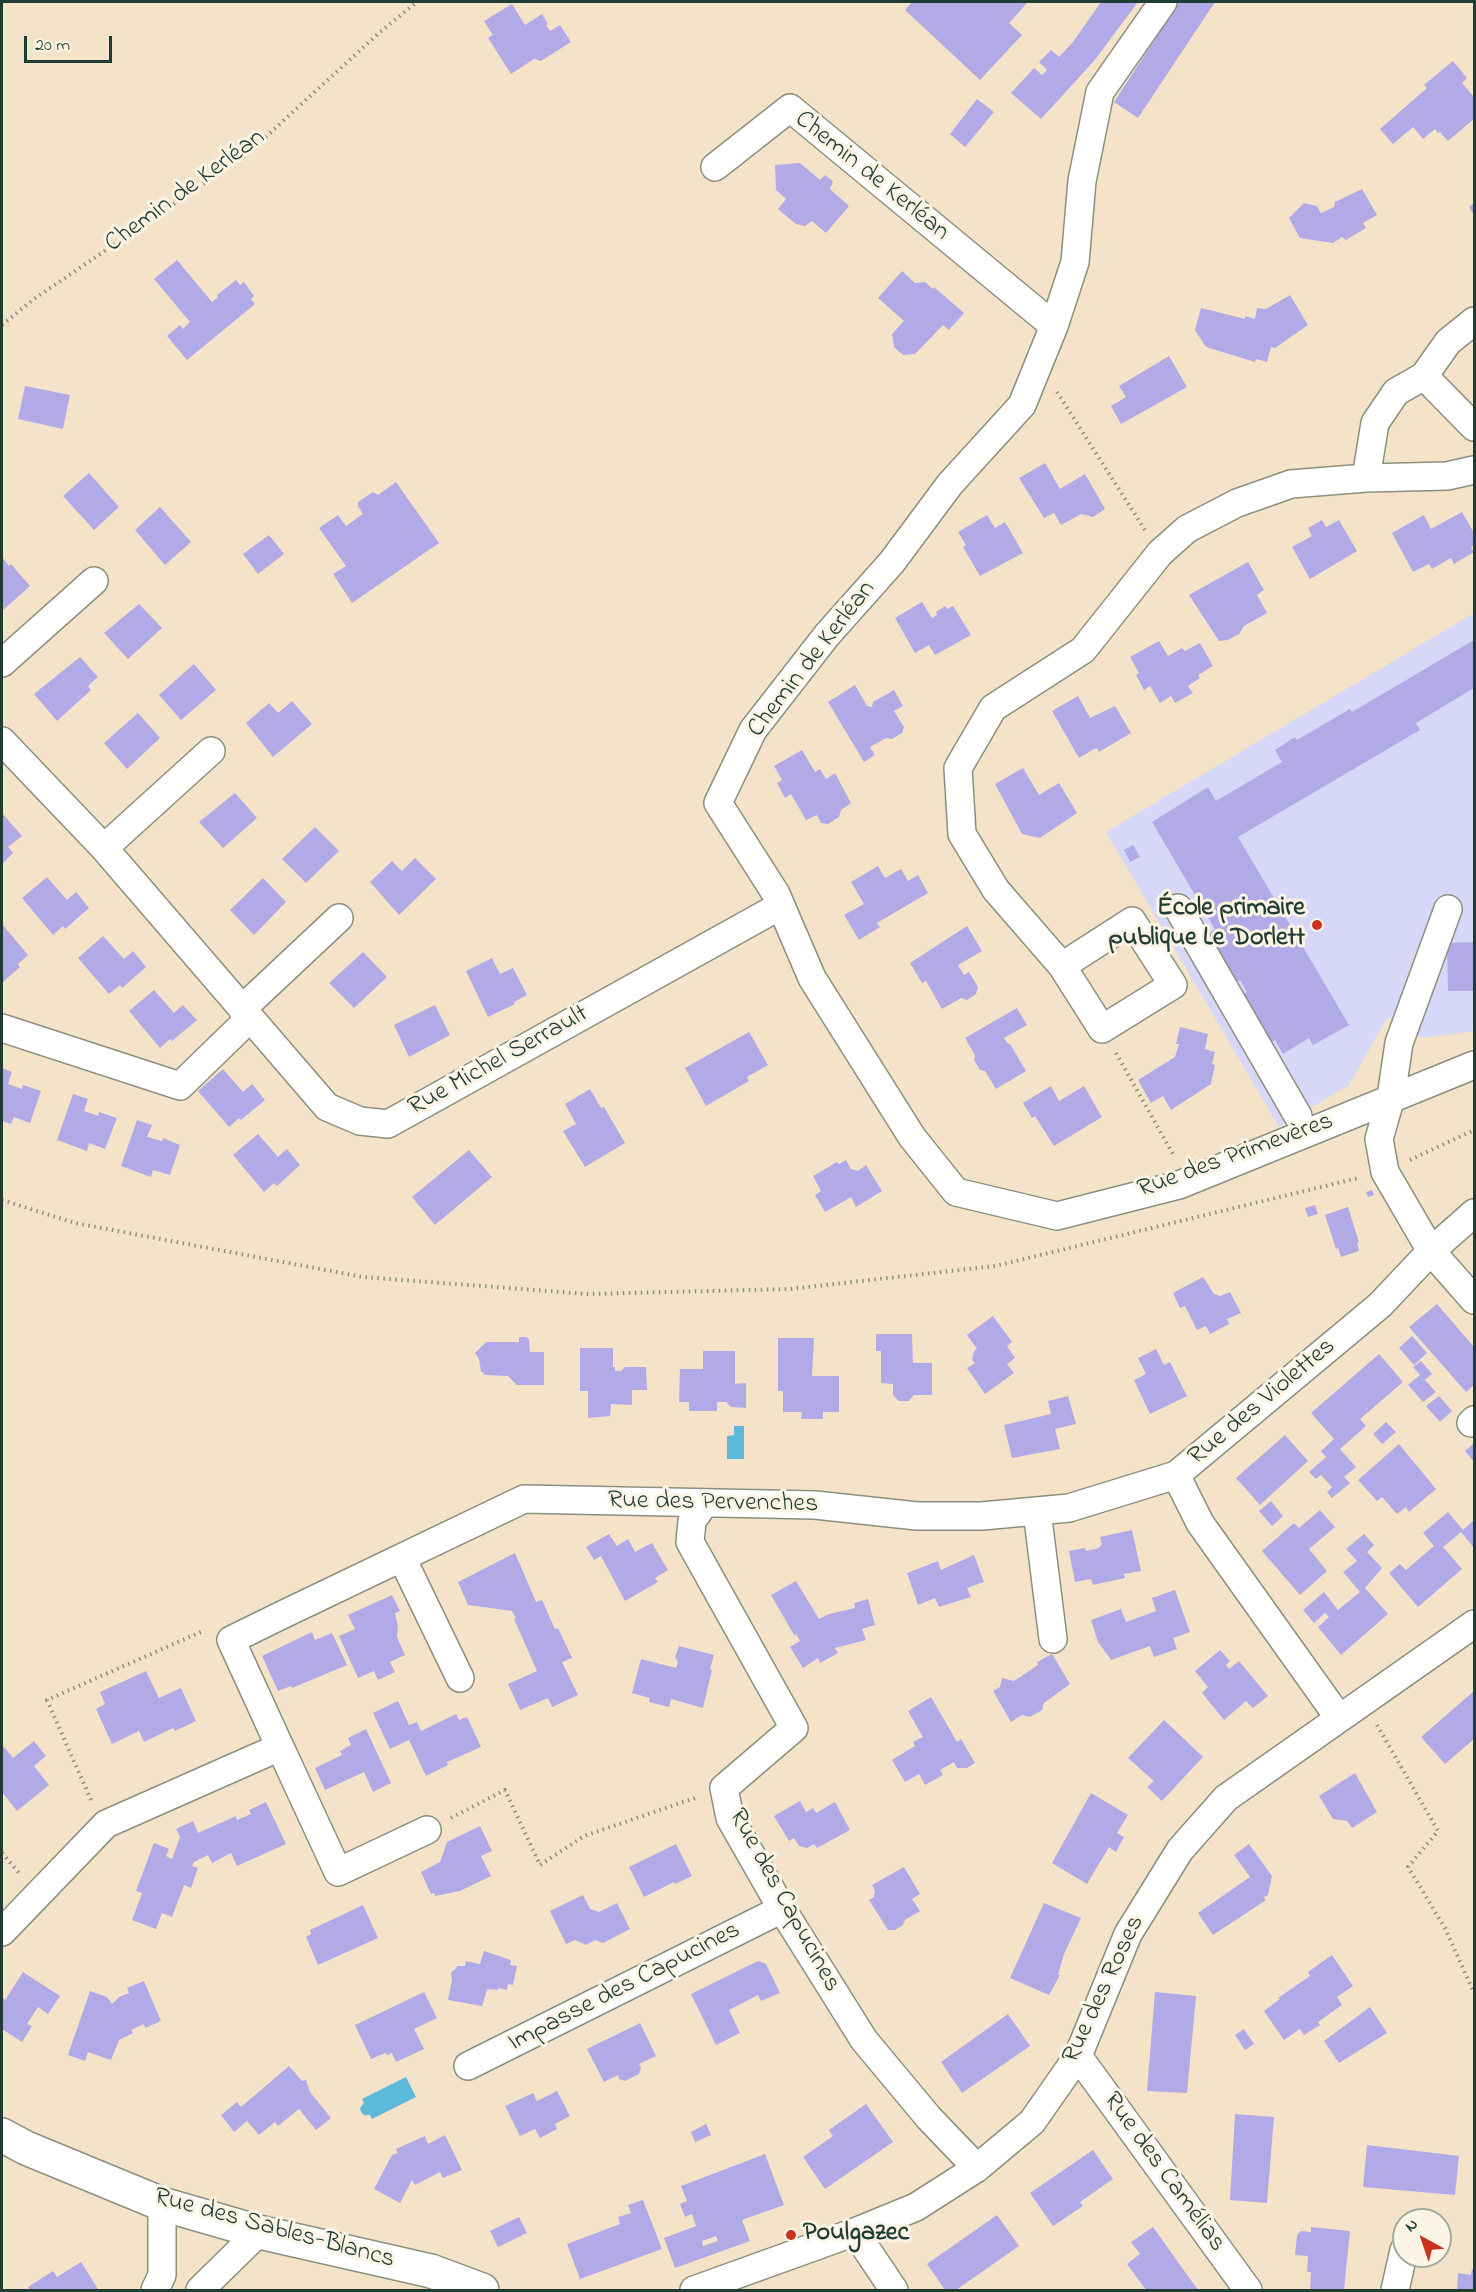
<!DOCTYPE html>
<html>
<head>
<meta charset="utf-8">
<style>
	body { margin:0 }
	#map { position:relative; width:1476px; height:2292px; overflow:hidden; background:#f5e3c9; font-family:"Indie Flower",sans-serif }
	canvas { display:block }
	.frame { position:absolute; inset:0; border:3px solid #1f3d34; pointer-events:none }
	.north { position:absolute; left:1392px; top:2208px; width:60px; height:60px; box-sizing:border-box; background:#fcf5e5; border:2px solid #a4ab9e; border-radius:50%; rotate:320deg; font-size:16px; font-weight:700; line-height:24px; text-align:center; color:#1f3d34 }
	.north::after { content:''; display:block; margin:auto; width:21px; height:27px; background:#c8321e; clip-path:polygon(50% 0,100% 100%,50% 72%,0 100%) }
	.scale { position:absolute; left:24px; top:36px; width:88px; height:27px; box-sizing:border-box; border:3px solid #1f3d34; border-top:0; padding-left:8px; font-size:18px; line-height:21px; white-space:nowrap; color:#1f3d34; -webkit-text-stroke:4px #fcf5e5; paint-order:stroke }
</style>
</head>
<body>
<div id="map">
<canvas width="1476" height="2292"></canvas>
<div class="frame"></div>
<div class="north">N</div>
<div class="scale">20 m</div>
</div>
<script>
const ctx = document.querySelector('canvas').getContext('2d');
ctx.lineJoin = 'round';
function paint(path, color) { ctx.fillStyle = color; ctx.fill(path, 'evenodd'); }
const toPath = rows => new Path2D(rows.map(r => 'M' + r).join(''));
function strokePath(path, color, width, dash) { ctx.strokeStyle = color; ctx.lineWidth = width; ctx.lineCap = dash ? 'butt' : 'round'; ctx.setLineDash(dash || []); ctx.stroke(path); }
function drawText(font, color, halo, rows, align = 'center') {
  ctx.font = font + ' "Indie Flower",sans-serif'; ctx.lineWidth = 6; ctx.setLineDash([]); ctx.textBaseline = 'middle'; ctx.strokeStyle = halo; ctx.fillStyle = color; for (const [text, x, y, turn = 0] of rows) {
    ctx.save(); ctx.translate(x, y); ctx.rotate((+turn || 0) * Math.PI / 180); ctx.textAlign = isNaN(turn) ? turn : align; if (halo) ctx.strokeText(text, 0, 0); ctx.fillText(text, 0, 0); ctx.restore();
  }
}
paint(toPath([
	[1474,613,1474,1031,1424,1038,1415,1035,1414,1025,1390,1018,1386,1020,1349,1085,1279,1127,1106,832]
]), '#d7d7f8');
paint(toPath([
	[734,1426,744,1426,744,1459,727,1459,727,1436,734,1435],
	[406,2077,416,2097,372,2119,370,2115,364,2115,361,2112,360,2108,364,2103,362,2099]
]), '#5cb9da');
paint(toPath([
	[912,2,1028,2,1009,23,1022,35,980,80,905,10],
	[1101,2,1138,2,1094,61,1041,119,1011,93,1034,68,1042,75,1047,70,1039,62,1051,50,1059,57,1073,42],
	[1179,2,1215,2,1138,118,1114,102],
	[512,4,525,25,542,14,548,24,546,25,550,31,560,25,571,42,541,61,534,59,511,74,488,38,493,35,484,21],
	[1453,61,1467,78,1462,83,1474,97,1474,119,1448,141,1440,132,1438,133,1435,129,1423,139,1413,127,1393,144,1380,129,1427,88,1424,85],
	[977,99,994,112,965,147,950,134],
	[800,163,820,180,825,175,833,181,830,189,849,206,826,233,812,221,805,226,796,224,778,209,786,199,776,190,775,165],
	[1362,189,1377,215,1363,223,1366,228,1346,240,1342,237,1333,243,1300,238,1289,218,1304,203,1317,206,1321,213,1334,207,1335,202],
	[1474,203,1474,215,1469,207],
	[177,260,212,302,218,297,217,295,236,280,240,285,244,282,254,296,251,299,255,304,187,360,167,336,180,325,183,329,190,322,154,279],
	[902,271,915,283,925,282,933,289,934,287,964,313,949,330,943,325,915,354,903,355,894,347,892,334,904,321,878,298],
	[1290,295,1308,325,1275,348,1271,347,1267,362,1256,359,1255,362,1206,347,1195,330,1201,308,1245,319,1245,316,1255,319,1257,308,1266,309],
	[1169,356,1187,387,1121,424,1111,406,1126,397,1119,386],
	[25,386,70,395,63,429,18,419],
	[1045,463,1060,489,1085,474,1105,509,1093,517,1081,514,1061,525,1054,513,1044,518,1019,478],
	[89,473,119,507,94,530,63,496],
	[396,482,439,543,352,603,333,574,346,566,319,528,338,515,346,526,363,514,358,506,358,502,373,492,378,495],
	[160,507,191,542,165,565,135,530],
	[1462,512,1474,533,1474,545,1471,547,1474,552,1454,564,1451,558,1432,569,1429,564,1413,572,1392,533,1424,515,1431,529],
	[987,515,995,528,1005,522,1023,553,980,576,963,547,966,545,958,532],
	[1322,520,1326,527,1339,520,1357,551,1310,579,1292,547,1312,536,1308,528],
	[269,535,284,554,258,574,243,554],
	[2,557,9,566,11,564,30,586,2,611],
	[1248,562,1264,590,1257,595,1267,613,1244,626,1239,634,1228,640,1219,641,1189,595],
	[922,602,932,618,937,615,936,612,945,606,947,609,953,606,971,635,935,655,929,645,915,653,895,618],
	[139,604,162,628,128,659,104,633],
	[1474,640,1474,688,1416,723,1420,730,1238,837,1349,1025,1313,1045,1309,1038,1283,1054,1275,1040,1271,1042,1243,994,1247,992,1240,980,1236,982,1208,934,1215,929,1152,822,1208,787,1216,801,1282,762,1275,750,1295,737,1297,740,1350,709,1352,712],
	[1159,641,1168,656,1182,648,1185,651,1200,643,1213,666,1198,675,1200,678,1188,686,1193,693,1175,703,1171,696,1160,703,1150,686,1144,690,1136,675,1139,673,1130,657],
	[80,657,98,677,88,686,91,690,57,721,34,694],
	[194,664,216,690,181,720,159,695],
	[855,685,867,706,872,707,873,702,894,690,903,706,894,711,904,727,902,733,892,739,886,738,870,747,875,755,864,762,828,702],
	[1078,696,1090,718,1115,706,1131,733,1099,752,1097,748,1094,749,1079,758,1052,711],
	[292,701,312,724,273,757,246,723,269,703,278,713],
	[138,713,160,738,127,769,104,743],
	[802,750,815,772,820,769,826,779,835,773,851,803,841,810,839,817,828,824,821,823,817,815,806,820,791,794,785,798,777,783,782,780,774,766],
	[1023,768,1039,795,1059,783,1077,813,1040,838,1022,834,995,784],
	[235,793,257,818,223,848,199,822],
	[2,813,22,836,8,847,13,853,2,864],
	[315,827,339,851,306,883,282,859],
	[1133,845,1140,857,1130,862,1124,850],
	[415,858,436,879,399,915,370,882,392,861,402,871],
	[878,866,885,878,901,869,908,881,918,875,928,893,877,923,880,927,859,940,844,915,864,904,851,882],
	[47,877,67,900,76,892,89,908,65,929,63,926,53,935,22,898],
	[263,878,286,902,254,935,230,910],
	[2,924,28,955,18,964,20,967,2,983],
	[967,926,982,951,958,965,964,975,969,972,978,987,976,994,967,1000,961,998,942,1009,926,981,922,983,910,963],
	[103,936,124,959,133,951,146,967,122,988,120,985,109,994,78,958],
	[1474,942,1474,991,1448,991,1447,943],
	[363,952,387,977,354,1008,329,983],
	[492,958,500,974,513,968,527,995,514,1002,515,1004,488,1017,466,971],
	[154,990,174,1013,183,1005,197,1020,172,1041,170,1039,160,1048,129,1011],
	[435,1005,450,1035,409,1057,394,1025],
	[1017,1008,1027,1025,1004,1038,1008,1044,1010,1044,1026,1071,996,1089,985,1071,980,1070,974,1060,975,1055,965,1038],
	[1180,1027,1208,1034,1205,1049,1215,1052,1212,1064,1215,1065,1211,1084,1171,1110,1163,1096,1151,1103,1138,1080,1175,1057,1179,1044,1176,1044],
	[749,1032,768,1065,747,1077,749,1081,706,1106,685,1068],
	[2,1068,12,1072,8,1084,22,1089,23,1085,41,1091,30,1123,14,1117,11,1124,2,1121],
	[223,1069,243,1092,252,1084,265,1100,241,1120,239,1118,229,1127,198,1091],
	[1051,1086,1059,1101,1084,1086,1102,1117,1054,1146,1035,1116,1032,1118,1023,1103],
	[590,1089,601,1108,604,1107,625,1143,585,1167,563,1131,576,1124,565,1104],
	[73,1094,88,1099,84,1111,98,1116,99,1112,117,1118,105,1149,89,1143,87,1151,57,1140],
	[137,1120,152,1125,147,1137,162,1141,163,1138,180,1145,170,1175,153,1170,151,1177,121,1166],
	[258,1134,278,1157,287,1149,300,1165,277,1186,274,1183,264,1192,233,1155],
	[469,1150,492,1177,435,1225,412,1197],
	[846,1160,851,1169,858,1171,866,1165,882,1191,856,1207,851,1197,825,1212,815,1195,821,1191,813,1176,837,1162,839,1164],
	[1372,1190,1374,1195,1368,1197,1366,1192],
	[1315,1205,1318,1214,1308,1217,1305,1208],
	[1348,1207,1359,1242,1357,1243,1359,1251,1341,1257,1338,1248,1336,1249,1325,1215],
	[1203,1277,1214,1294,1220,1296,1230,1292,1241,1313,1227,1319,1229,1324,1210,1334,1206,1326,1197,1330,1185,1306,1180,1308,1173,1293],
	[1437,1304,1474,1347,1474,1385,1466,1392,1409,1327],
	[993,1316,1012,1342,1007,1346,1015,1358,1007,1364,1014,1373,985,1394,967,1368,975,1363,972,1360,974,1351,977,1349,967,1335],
	[876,1334,912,1334,913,1363,932,1363,932,1395,914,1395,909,1401,899,1401,893,1395,893,1384,881,1383,881,1351,876,1351],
	[1412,1336,1427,1353,1414,1365,1399,1348],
	[519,1337,526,1337,529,1339,530,1352,544,1352,544,1385,517,1385,508,1376,485,1375,481,1371,479,1359,475,1353,486,1342,519,1342],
	[778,1338,814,1338,812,1376,839,1376,839,1412,823,1412,823,1419,801,1419,802,1412,783,1412,783,1391,778,1391],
	[580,1348,613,1348,613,1367,615,1367,615,1371,621,1371,625,1367,646,1367,647,1390,632,1390,632,1405,611,1404,610,1416,588,1418,588,1391,580,1391],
	[1156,1349,1164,1365,1170,1362,1187,1396,1150,1414,1134,1380,1146,1374,1138,1358],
	[703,1351,735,1351,735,1384,746,1383,746,1408,731,1407,726,1402,717,1402,717,1411,689,1411,689,1402,679,1402,680,1369,703,1369],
	[1379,1354,1403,1382,1360,1419,1366,1426,1340,1449,1356,1467,1344,1477,1350,1483,1332,1498,1327,1492,1332,1487,1321,1475,1316,1479,1309,1472,1326,1457,1321,1451,1334,1439,1311,1413],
	[1421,1361,1432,1374,1425,1380,1436,1392,1423,1402,1408,1385,1420,1375,1413,1367],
	[1068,1396,1076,1424,1055,1429,1060,1449,1012,1458,1004,1425,1051,1414,1048,1401],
	[1439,1396,1452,1411,1440,1422,1426,1406],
	[1386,1422,1396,1432,1382,1444,1373,1434],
	[1285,1435,1308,1461,1260,1505,1236,1478],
	[1474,1443,1474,1462,1465,1451],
	[1399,1444,1436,1489,1409,1512,1406,1507,1397,1514,1382,1497,1377,1501,1358,1480],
	[1271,1501,1283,1516,1272,1526,1259,1511],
	[1320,1510,1335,1527,1309,1549,1327,1571,1300,1595,1262,1551,1294,1523,1299,1528],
	[1448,1512,1463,1530,1474,1520,1474,1548,1461,1532,1443,1547,1462,1569,1418,1607,1389,1573,1400,1564,1406,1570,1434,1546,1423,1533],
	[1132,1530,1141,1571,1124,1574,1125,1578,1093,1585,1091,1579,1075,1582,1069,1551,1085,1548,1086,1551,1099,1548,1102,1544,1100,1537],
	[609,1534,617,1546,628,1539,635,1552,652,1543,668,1570,655,1578,658,1582,625,1601,601,1556,594,1560,586,1547],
	[1364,1534,1374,1545,1367,1552,1382,1568,1365,1588,1388,1614,1341,1655,1318,1627,1329,1617,1325,1613,1314,1623,1303,1610,1324,1592,1338,1610,1360,1592,1343,1572,1357,1561,1346,1549],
	[515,1553,536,1602,542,1600,555,1629,558,1628,572,1658,562,1662,578,1695,552,1707,548,1698,520,1710,508,1684,537,1671,514,1619,516,1618,512,1611,468,1605,458,1582],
	[974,1555,984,1582,967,1588,971,1597,939,1607,935,1598,918,1605,907,1573,938,1561,941,1570],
	[796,1581,819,1619,829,1614,855,1608,854,1603,868,1599,875,1625,862,1629,866,1640,835,1648,838,1653,820,1663,818,1658,803,1668,790,1647,800,1641,796,1634,794,1635,771,1595],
	[1175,1590,1190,1632,1173,1638,1177,1649,1154,1657,1150,1646,1111,1660,1098,1642,1091,1620,1121,1609,1126,1622,1156,1611,1152,1598],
	[392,1595,400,1611,395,1613,398,1627,397,1637,405,1655,390,1662,395,1672,378,1680,374,1671,358,1678,339,1636,355,1629,348,1615],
	[312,1632,315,1640,332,1633,347,1665,292,1688,291,1686,278,1691,262,1656],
	[679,1646,714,1655,710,1669,712,1670,703,1708,671,1699,669,1707,649,1702,650,1698,632,1693,641,1659,676,1668,678,1662,675,1657],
	[1220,1650,1230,1661,1226,1665,1229,1669,1239,1661,1268,1696,1253,1708,1246,1701,1224,1720,1202,1693,1208,1687,1195,1671],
	[1052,1654,1070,1684,1044,1703,1042,1710,1030,1717,1022,1715,1011,1722,993,1691,1000,1687,1002,1678,1014,1681,1038,1665,1037,1662],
	[146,1671,159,1698,181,1688,196,1721,175,1731,173,1728,144,1742,139,1731,112,1744,96,1709,105,1704,100,1692],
	[1474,1691,1474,1739,1445,1764,1421,1737],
	[931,1697,957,1742,961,1739,975,1763,967,1768,957,1768,954,1762,940,1770,943,1775,925,1785,919,1774,905,1782,892,1760,915,1746,913,1742,923,1737,908,1711],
	[398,1701,409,1725,417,1722,421,1731,456,1714,459,1720,467,1717,481,1747,447,1762,448,1765,426,1776,409,1740,390,1749,373,1713],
	[1164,1720,1203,1757,1162,1801,1147,1787,1154,1781,1128,1758],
	[366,1729,391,1783,373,1792,364,1772,325,1790,315,1768,342,1755,340,1751,351,1745,348,1738],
	[34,1741,46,1756,34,1766,49,1785,17,1811,2,1792,2,1749,4,1747,13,1758],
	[1355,1773,1377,1812,1352,1828,1347,1821,1333,1819,1319,1796],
	[1091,1793,1128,1815,1117,1833,1124,1837,1116,1852,1109,1847,1087,1884,1052,1863],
	[800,1801,806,1812,813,1808,816,1813,835,1802,850,1830,817,1848,814,1844,807,1848,799,1846,794,1838,789,1841,774,1816],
	[266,1802,286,1844,237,1866,231,1853,212,1863,208,1855,194,1862,192,1866,198,1868,191,1888,184,1885,172,1917,162,1913,156,1929,132,1920,142,1893,136,1891,154,1843,169,1849,166,1856,172,1859,180,1837,176,1829,193,1821,198,1833,236,1816,237,1820,251,1814,249,1810],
	[480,1826,492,1851,481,1856,491,1876,460,1891,435,1896,434,1893,431,1894,421,1872,440,1862,447,1842],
	[676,1844,692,1876,675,1884,674,1882,644,1897,629,1867],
	[1249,1844,1272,1876,1268,1895,1264,1897,1266,1900,1213,1935,1198,1913,1250,1877,1234,1855],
	[904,1867,920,1894,912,1899,920,1911,905,1920,903,1925,895,1930,888,1930,869,1900,874,1897,875,1890,872,1885],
	[583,1895,590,1909,599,1912,617,1903,630,1929,603,1943,595,1940,586,1945,575,1940,566,1944,550,1911],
	[1044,1903,1081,1918,1064,1954,1058,1975,1060,1975,1049,1995,1010,1978],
	[363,1905,378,1938,318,1965,306,1937,311,1934,310,1930],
	[484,1951,511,1960,510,1965,517,1966,513,1985,508,1984,507,1990,498,1988,498,1990,490,1989,487,1990,482,2006,448,2000,452,1980,451,1973,458,1966,465,1966,466,1961,480,1964],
	[1332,1955,1353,1986,1337,1997,1342,2005,1318,2022,1320,2025,1304,2035,1300,2029,1284,2040,1264,2011,1280,1999,1278,1998,1310,1976,1308,1972],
	[758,1961,766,1964,780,1993,761,2001,758,1995,729,2010,740,2033,716,2045,691,1994],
	[23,1972,60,1996,48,2014,38,2007,27,2024,32,2026,22,2042,2,2029,2,1997,5,2000],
	[144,1981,161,2021,145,2028,144,2024,131,2030,133,2033,119,2040,111,2060,88,2052,85,2061,68,2055,90,1991,107,1997,112,2004,119,1997,129,1993,127,1988],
	[424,1992,437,2018,414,2029,424,2049,396,2062,392,2053,387,2055,385,2053,371,2059,355,2025],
	[1155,1992,1196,1996,1187,2093,1147,2091],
	[1370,2007,1387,2033,1339,2063,1324,2041],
	[1008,2014,1030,2046,962,2093,941,2062],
	[640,2023,656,2056,639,2064,641,2068,639,2074,625,2081,619,2079,618,2075,604,2082,587,2049],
	[1244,2029,1254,2044,1245,2050,1235,2035],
	[289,2066,302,2081,306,2080,310,2092,331,2118,316,2130,299,2109,278,2126,275,2122,259,2135,247,2121,234,2132,221,2115,237,2102,241,2107],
	[557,2091,570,2116,555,2124,557,2129,540,2138,535,2129,520,2136,505,2106,533,2093,537,2101],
	[866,2104,893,2142,825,2189,803,2157,833,2136,829,2130],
	[1235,2114,1274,2117,1267,2203,1230,2200],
	[706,2124,711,2135,695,2142,691,2132],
	[445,2135,462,2170,443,2178,440,2172,415,2185,412,2180,400,2203,374,2189,392,2155,398,2153,396,2149,425,2136,428,2144],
	[1367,2145,1459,2156,1455,2195,1363,2187],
	[1093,2150,1113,2179,1080,2202,1083,2206,1053,2226,1030,2193],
	[765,2154,784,2205,742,2220,750,2241,675,2268,664,2238,696,2226,692,2214,685,2217,680,2204,687,2201,681,2186],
	[716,2236,718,2241,703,2246,702,2241],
	[643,2200,662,2249,580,2279,567,2244,620,2224,618,2217,631,2213,628,2205],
	[997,2215,1019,2246,956,2290,945,2290,927,2264],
	[519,2217,527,2233,498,2247,490,2231],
	[1153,2227,1198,2290,1146,2290,1127,2264,1140,2254,1131,2242],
	[1311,2227,1350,2231,1344,2290,1310,2290,1311,2272,1307,2272,1308,2256,1295,2255,1297,2235,1301,2231,1311,2232],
	[81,2262,98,2289,96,2290,30,2290,28,2287,53,2271,57,2277],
	[1472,2269,1474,2269,1474,2290,1457,2290,1458,2273,1471,2275]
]), '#b2aae6');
const minor = toPath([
	[1163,2,1100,92,1082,181,1075,262,1054,326,1022,405,950,484,892,562,827,635,753,730,718,803,776,894,812,978,912,1137,956,1192,1057,1216,1179,1185,1474,1065],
	[715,167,790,108,1054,326],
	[1424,376,1474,427],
	[1366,478,1375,423,1396,392,1424,376,1448,342,1474,321],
	[2,663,94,581],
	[2,741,104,848,327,1107,360,1121,388,1124,780,906],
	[104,848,211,751],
	[1178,908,1298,1116],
	[1448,909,1399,1043,1391,1097,1379,1139,1385,1172,1431,1251,1474,1300],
	[1062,966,1132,921,1173,985,1102,1029,1062,966,996,890,962,834,958,768,993,708,1083,650,1160,553,1187,529,1237,503,1291,484,1366,478,1447,476,1474,470],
	[242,1009,339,918],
	[2,1028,180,1086,250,1018],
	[1471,1423,1474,1420],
	[1176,1475,1200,1523,1339,1718],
	[704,1504,692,1521,690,1542,794,1728,724,1788,730,1818,782,1909,864,2040,929,2118,977,2168],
	[1037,1511,1053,1639],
	[402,1558,460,1678],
	[280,1747,338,1872,427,1830],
	[2,1932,106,1824,280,1747,231,1640,284,1614,524,1499,815,1505,917,1516,982,1516,1069,1508,1176,1475,1380,1305,1431,1251,1474,1213],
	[1078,2056,1248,2290],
	[468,2066,782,1909],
	[855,2232,894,2290],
	[155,2290,162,2275,162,2204],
	[200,2290,259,2232],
	[694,2290,855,2232,916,2207,977,2168,1032,2122,1078,2056,1128,1934,1180,1850,1226,1798,1474,1624],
	[1395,2290,1404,2250]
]);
const tertiary = toPath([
	[2,2135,26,2148,162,2204,259,2232,431,2271,482,2290]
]);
strokePath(minor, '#8a907e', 30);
strokePath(tertiary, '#8a907e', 36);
strokePath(toPath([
	[2,325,34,299,246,155,380,32,417,2],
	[1057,392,1145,530],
	[1116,1053,1174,1156],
	[1410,1160,1474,1130],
	[2,1200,75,1223,363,1277,587,1294,790,1289,995,1266,1358,1178],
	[1377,1725,1438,1831,1408,1867,1445,1928,1474,1993],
	[91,1800,47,1700,203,1631],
	[451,1818,505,1790,540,1865,584,1836,698,1797],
	[2,1853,19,1873]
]), '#8a907e', 4, [1.5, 4.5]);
strokePath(minor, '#fff', 27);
strokePath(tertiary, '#fff', 33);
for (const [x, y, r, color] of [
	[1317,925,6,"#c8321e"],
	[791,2235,6,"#c8321e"]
]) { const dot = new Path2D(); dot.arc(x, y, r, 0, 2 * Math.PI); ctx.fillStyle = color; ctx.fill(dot); strokePath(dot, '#fcf5e5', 2); }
drawText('26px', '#1f3d34', '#fcf5e5', [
	["Chemin de Kerléan",871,177,39],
	["Chemin de Kerléan",186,192,-36],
	["Chemin de Kerléan",813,660,-52],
	["Rue Michel Serrault",499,1062,-29],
	["Rue des Primevères",1236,1157,-20],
	["Rue des Violettes",1263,1403,-40],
	["Rue des Pervenches",713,1504,1],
	["Rue des Capucines",783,1901,61],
	["Impasse des Capucines",625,1988,-27],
	["Rue des Roses",1105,1990,-65],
	["Rue des Camélias",1163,2173,54],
	["Rue des Sables-Blancs",274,2230,15]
]);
drawText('bold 26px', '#1f3d34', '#fcf5e5', [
	["École primaire",1305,910],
	["publique Le Dorlett",1305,940],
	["Poulgazec",803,2235,"left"]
], 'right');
</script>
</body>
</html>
